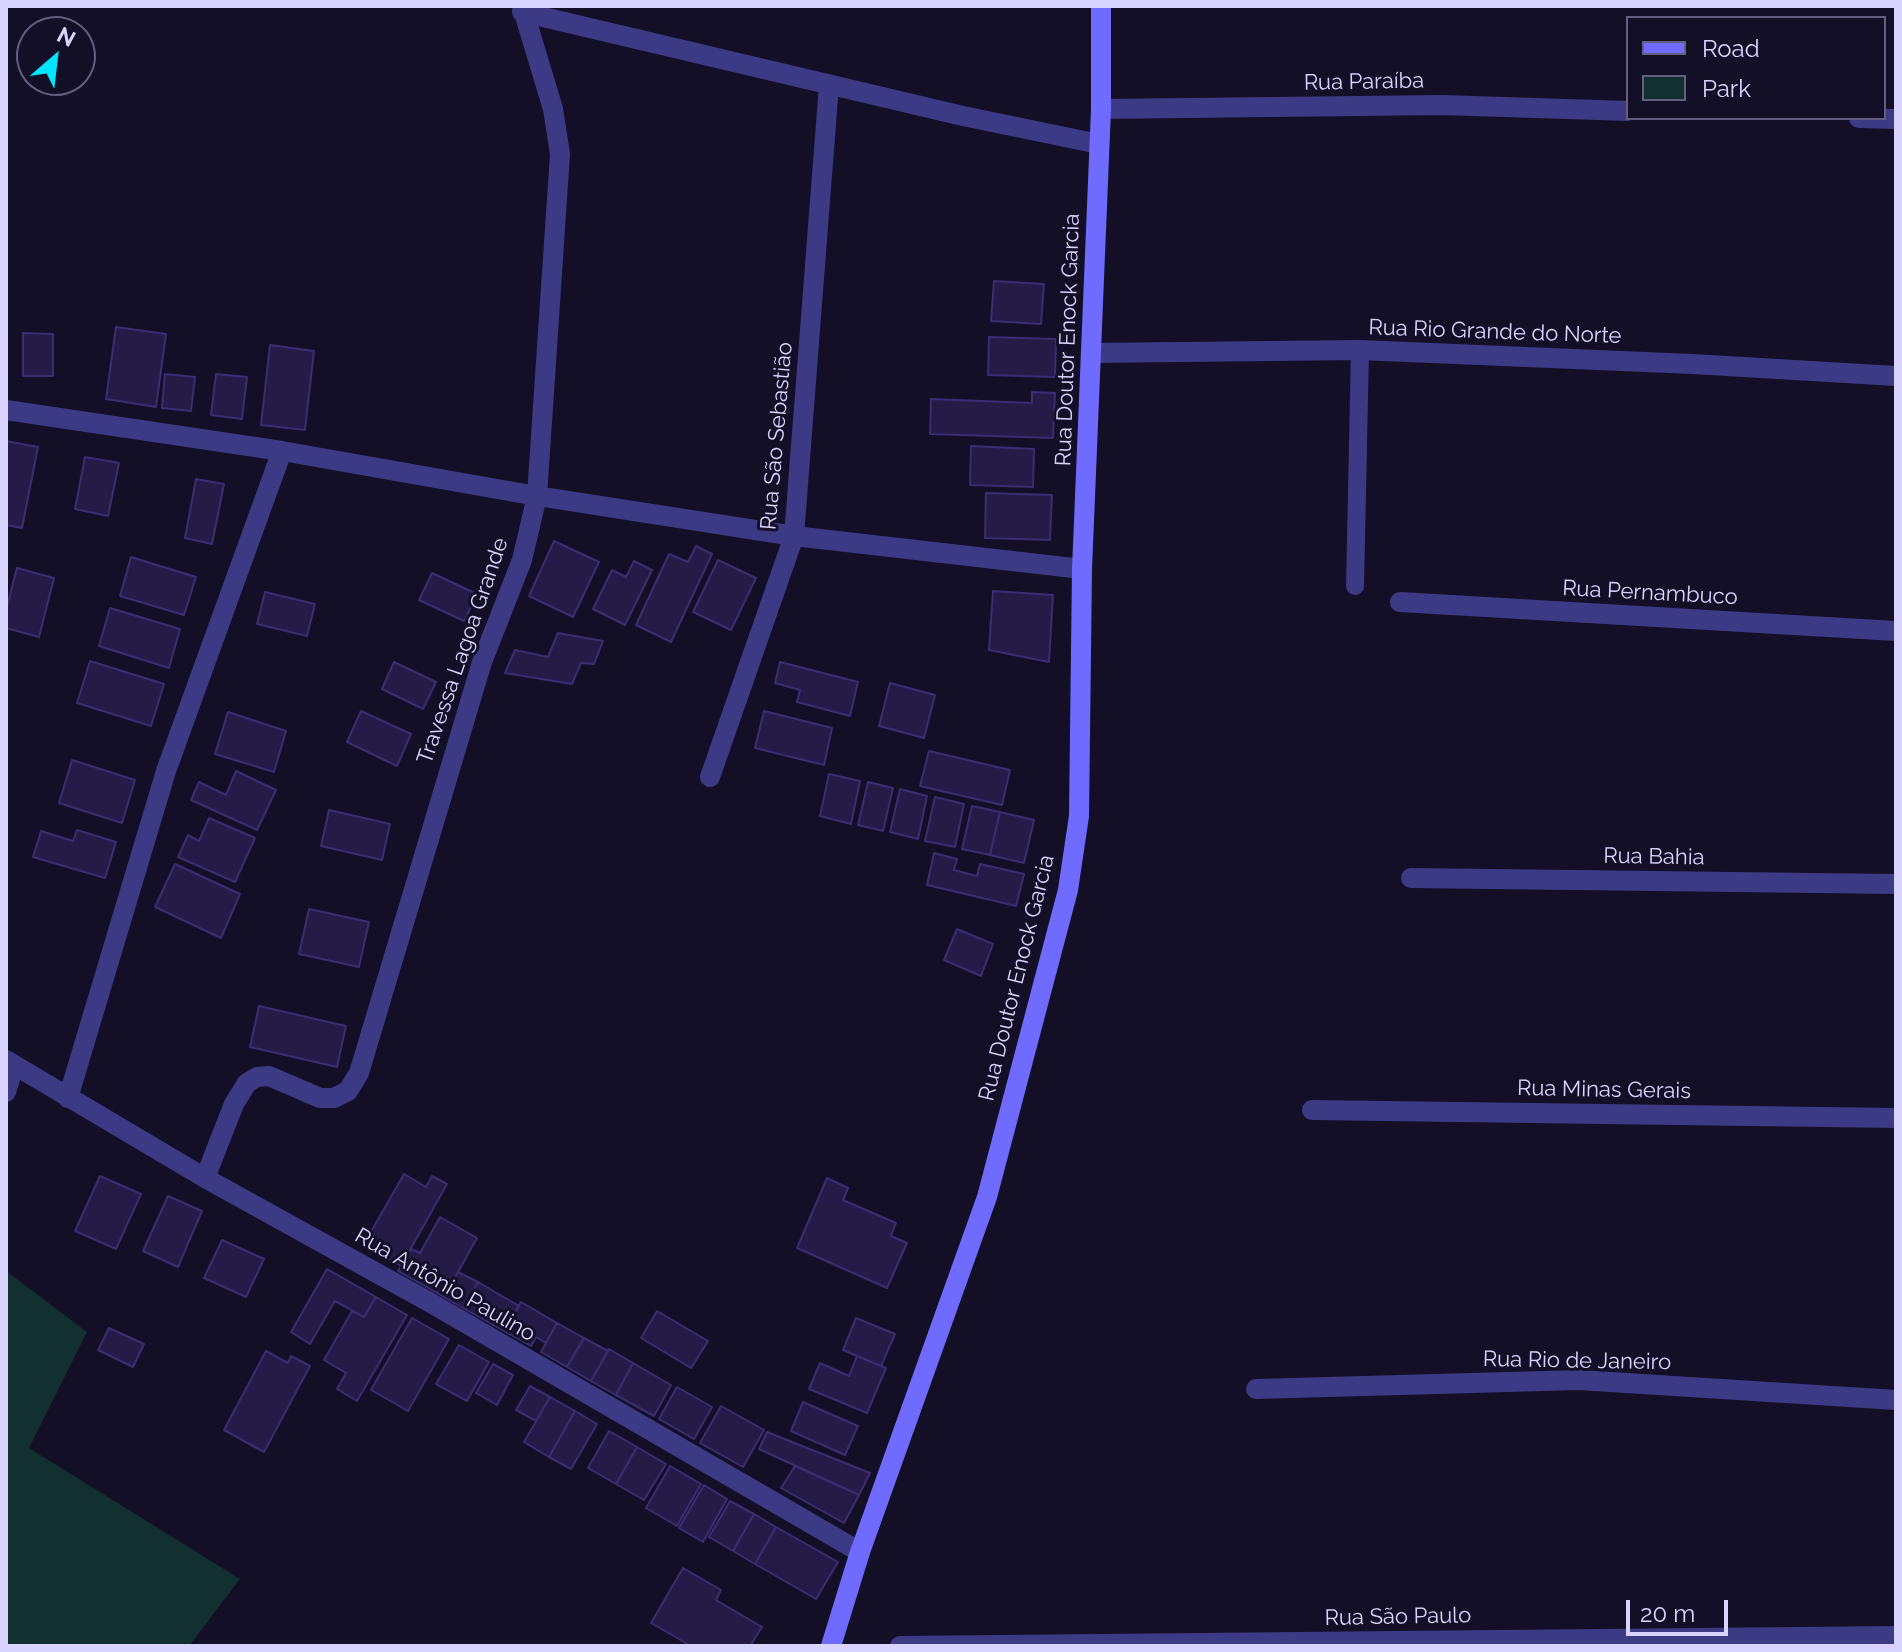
<!DOCTYPE html>
<html>
<head>
<meta charset="utf-8">
<style>
	body { margin:0 }
	#map { position:relative; width:1902px; height:1652px; overflow:hidden; background:#130f26; font-family:Raleway,sans-serif }
	canvas { display:block }
	.frame { position:absolute; inset:0; border:8px solid #d9d4ff; pointer-events:none }
	.legend { position:absolute; left:1626px; top:16px; width:260px; height:104px; box-sizing:border-box; background:#130f26; border:2px solid #625e7d; margin:0; padding:10px 14px; list-style:none; font-size:24px; color:#d9d4ff }
	.legend li { display:flex; align-items:center; gap:16px; height:40px }
	.legend b { width:40px; border:2px solid #625e7d }
	.north { position:absolute; left:16px; top:16px; width:80px; height:80px; box-sizing:border-box; background:#130f26; border:2px solid #625e7d; border-radius:50%; rotate:28deg; font-size:22px; font-weight:700; line-height:32px; text-align:center; color:#d9d4ff }
	.north::after { content:''; display:block; margin:auto; width:28px; height:36px; background:#00e5ff; clip-path:polygon(50% 0,100% 100%,50% 72%,0 100%) }
	.scale { position:absolute; left:1626px; top:1600px; width:102px; height:36px; box-sizing:border-box; border:4px solid #d9d4ff; border-top:0; padding-left:10px; font-size:24px; line-height:28px; white-space:nowrap; color:#d9d4ff; -webkit-text-stroke:6px #130f26; paint-order:stroke }
</style>
</head>
<body>
<div id="map">
<canvas width="1902" height="1652"></canvas>
<div class="frame"></div>
<ul class="legend">
<li><b style="height:10px;background:#6f6bff"></b>Road</li>
<li><b style="height:22px;background:#12302f"></b>Park</li>
</ul>
<div class="north">N</div>
<div class="scale">20 m</div>
</div>
<script>
const ctx = document.querySelector('canvas').getContext('2d');
ctx.lineJoin = 'round';
function paint(path, color) { ctx.fillStyle = color; ctx.fill(path, 'evenodd'); }
const toPath = rows => new Path2D(rows.map(r => 'M' + r).join(''));
function strokePath(path, color, width, dash) { ctx.strokeStyle = color; ctx.lineWidth = width; ctx.lineCap = dash ? 'butt' : 'round'; ctx.setLineDash(dash || []); ctx.stroke(path); }
function drawText(font, color, halo, rows, align = 'center') {
  ctx.font = font + ' Raleway,sans-serif'; ctx.lineWidth = 6; ctx.setLineDash([]); ctx.textBaseline = 'middle'; ctx.strokeStyle = halo; ctx.fillStyle = color; for (const [text, x, y, turn = 0] of rows) {
    ctx.save(); ctx.translate(x, y); ctx.rotate((+turn || 0) * Math.PI / 180); ctx.textAlign = isNaN(turn) ? turn : align; if (halo) ctx.strokeText(text, 0, 0); ctx.fillText(text, 0, 0); ctx.restore();
  }
}
paint(toPath([
	[6,1271,87,1332,29,1448,240,1579,189,1646,6,1646]
]), '#12302f');
const building = toPath([
	[994,281,1044,284,1041,324,991,321,994,281],
	[116,327,166,334,156,407,106,399,116,327],
	[23,333,53,334,53,376,23,376,23,333],
	[989,337,1056,339,1055,377,988,375,989,337],
	[270,345,314,351,305,430,261,425,270,345],
	[165,374,195,377,191,411,162,408,165,374],
	[216,374,247,377,242,419,211,415,216,374],
	[1032,392,1055,393,1053,438,930,434,931,399,1032,403,1032,392],
	[6,441,38,447,22,528,6,525,6,441],
	[971,446,1034,449,1033,487,970,485,971,446],
	[85,457,119,463,108,516,75,509,85,457],
	[196,479,224,484,212,544,185,538,196,479],
	[986,493,1052,495,1050,540,985,538,986,493],
	[554,541,599,562,573,617,529,596,554,541],
	[696,546,712,554,671,642,636,625,669,554,688,562,696,546],
	[131,557,196,577,184,615,120,596,131,557],
	[718,560,756,578,731,630,693,612,718,560],
	[634,561,652,570,625,625,593,609,612,570,626,577,634,561],
	[17,568,54,578,39,637,6,628,6,610,17,568],
	[432,573,477,594,464,621,419,600,432,573],
	[993,591,1053,595,1049,662,989,650,993,591],
	[265,592,315,604,307,636,257,624,265,592],
	[110,608,180,629,169,668,99,646,110,608],
	[558,633,603,641,594,664,581,663,572,684,505,673,515,650,548,657,558,633],
	[90,661,164,684,151,726,77,703,90,661],
	[394,662,436,682,423,709,382,689,394,662],
	[780,662,858,682,850,716,797,702,800,690,775,683,780,662],
	[890,683,935,695,924,738,879,726,890,683],
	[361,711,411,734,397,766,347,742,361,711],
	[764,711,832,728,824,765,755,748,764,711],
	[228,712,286,731,274,772,215,754,228,712],
	[929,751,1010,770,1002,805,920,786,929,751],
	[72,760,135,780,122,823,59,803,72,760],
	[236,771,276,790,257,830,191,800,199,782,226,795,236,771],
	[829,774,860,781,851,824,820,816,829,774],
	[868,782,893,788,883,831,858,825,868,782],
	[900,789,927,796,918,839,890,832,900,789],
	[935,797,964,804,955,847,925,841,935,797],
	[972,806,1000,812,990,855,962,849,972,806],
	[329,810,390,824,382,860,321,846,329,810],
	[1000,812,1034,820,1024,863,990,855,1000,812],
	[209,818,255,838,235,882,178,857,188,835,199,841,209,818],
	[77,830,116,842,105,878,33,857,41,831,73,841,77,830],
	[934,853,957,859,954,870,977,876,980,864,1024,874,1016,906,927,885,934,853],
	[175,864,240,894,221,938,155,907,175,864],
	[309,909,369,922,359,967,299,954,309,909],
	[957,929,993,944,981,976,944,960,957,929],
	[259,1006,346,1026,337,1067,250,1047,259,1006],
	[404,1174,426,1187,432,1176,447,1184,401,1266,364,1244,404,1174],
	[100,1176,141,1194,116,1249,75,1231,100,1176],
	[827,1178,848,1188,843,1200,896,1223,891,1236,907,1243,887,1288,797,1248,827,1178],
	[168,1196,202,1211,178,1267,143,1251,168,1196],
	[440,1217,477,1238,444,1297,398,1271,411,1249,420,1253,440,1217],
	[222,1240,264,1259,246,1297,204,1278,222,1240],
	[327,1269,376,1297,364,1317,335,1301,310,1344,291,1332,327,1269],
	[458,1272,478,1282,463,1308,444,1297,458,1272],
	[478,1282,519,1306,504,1331,463,1308,478,1282],
	[376,1297,407,1315,357,1401,337,1389,346,1373,324,1360,352,1311,364,1317,376,1297],
	[521,1302,557,1323,546,1343,536,1337,531,1346,504,1331,521,1302],
	[657,1311,708,1341,691,1368,641,1338,657,1311],
	[412,1318,449,1339,408,1411,371,1390,412,1318],
	[856,1318,895,1334,881,1366,843,1350,856,1318],
	[557,1323,584,1338,567,1367,541,1352,557,1323],
	[109,1328,144,1344,133,1367,98,1350,109,1328],
	[584,1338,608,1351,591,1381,567,1367,584,1338],
	[459,1345,489,1362,467,1401,436,1384,459,1345],
	[609,1349,633,1363,616,1395,591,1381,609,1349],
	[266,1351,288,1363,291,1356,310,1366,264,1452,224,1430,266,1351],
	[857,1356,886,1368,867,1413,809,1389,820,1363,849,1376,857,1356],
	[633,1363,671,1385,654,1416,616,1395,633,1363],
	[493,1364,513,1375,497,1405,476,1393,493,1364],
	[530,1386,550,1397,536,1421,516,1410,530,1386],
	[677,1387,712,1407,694,1439,659,1419,677,1387],
	[550,1397,575,1411,549,1457,524,1442,550,1397],
	[803,1402,858,1426,845,1455,791,1431,803,1402],
	[721,1406,764,1430,743,1467,700,1443,721,1406],
	[575,1411,597,1424,571,1469,549,1457,575,1411],
	[609,1431,637,1447,616,1484,588,1468,609,1431],
	[767,1432,870,1473,859,1495,759,1449,767,1432],
	[637,1447,666,1464,644,1500,616,1484,637,1447],
	[670,1466,701,1484,677,1526,646,1508,670,1466],
	[795,1466,859,1495,844,1523,781,1488,795,1466],
	[704,1485,727,1499,703,1542,679,1528,704,1485],
	[730,1501,754,1514,733,1551,709,1537,730,1501],
	[754,1514,776,1527,755,1564,733,1551,754,1514],
	[776,1527,838,1562,816,1599,755,1564,776,1527],
	[683,1568,721,1590,716,1600,762,1627,750,1646,691,1646,651,1623,683,1568]
]);
paint(building, '#241b47');
strokePath(building, '#3b2d73', 2);
strokePath(toPath([
	[1355,586,1360,350]
]), '#3d3a85', 18);
strokePath(toPath([
	[522,12,963,116,1099,144],
	[1101,109,1443,105,1628,111],
	[1859,118,1896,119],
	[1092,353,1360,350,1693,364,1896,376],
	[6,410,282,451,537,496,794,536,1082,569],
	[1400,602,1896,631],
	[710,777,794,536,829,85],
	[1411,878,1896,884],
	[6,1060,205,1178,431,1303,860,1552],
	[6,1092,14,1065],
	[68,1098,166,771,282,451],
	[1312,1110,1896,1118],
	[205,1178,234,1104,247,1083,257,1077,269,1076,320,1098,334,1098,348,1091,359,1073,482,662,522,560,537,496,560,154,553,109,522,6],
	[1256,1389,1579,1380,1896,1400],
	[900,1646,1896,1636]
]), '#3d3a85', 20);
strokePath(toPath([
	[831,1646,860,1552,987,1197,1068,890,1079,816,1082,569,1101,109,1101,6]
]), '#6f6bff', 20);
drawText('22px', '#d9d4ff', '#130f26', [
	["Rua Paraíba",1364,82,-1],
	["Rua Rio Grande do Norte",1495,332,2],
	["Rua Doutor Enock Garcia",1068,340,-88],
	["Rua São Sebastião",777,436,-85],
	["Rua Pernambuco",1650,593,3],
	["Travessa Lagoa Grande",463,651,-71],
	["Rua Bahia",1654,857,1],
	["Rua Doutor Enock Garcia",1017,978,-76],
	["Rua Minas Gerais",1604,1090,1],
	["Rua Antônio Paulino",445,1285,30],
	["Rua Rio de Janeiro",1577,1361,1],
	["Rua São Paulo",1398,1617,-1]
]);
</script>
</body>
</html>
